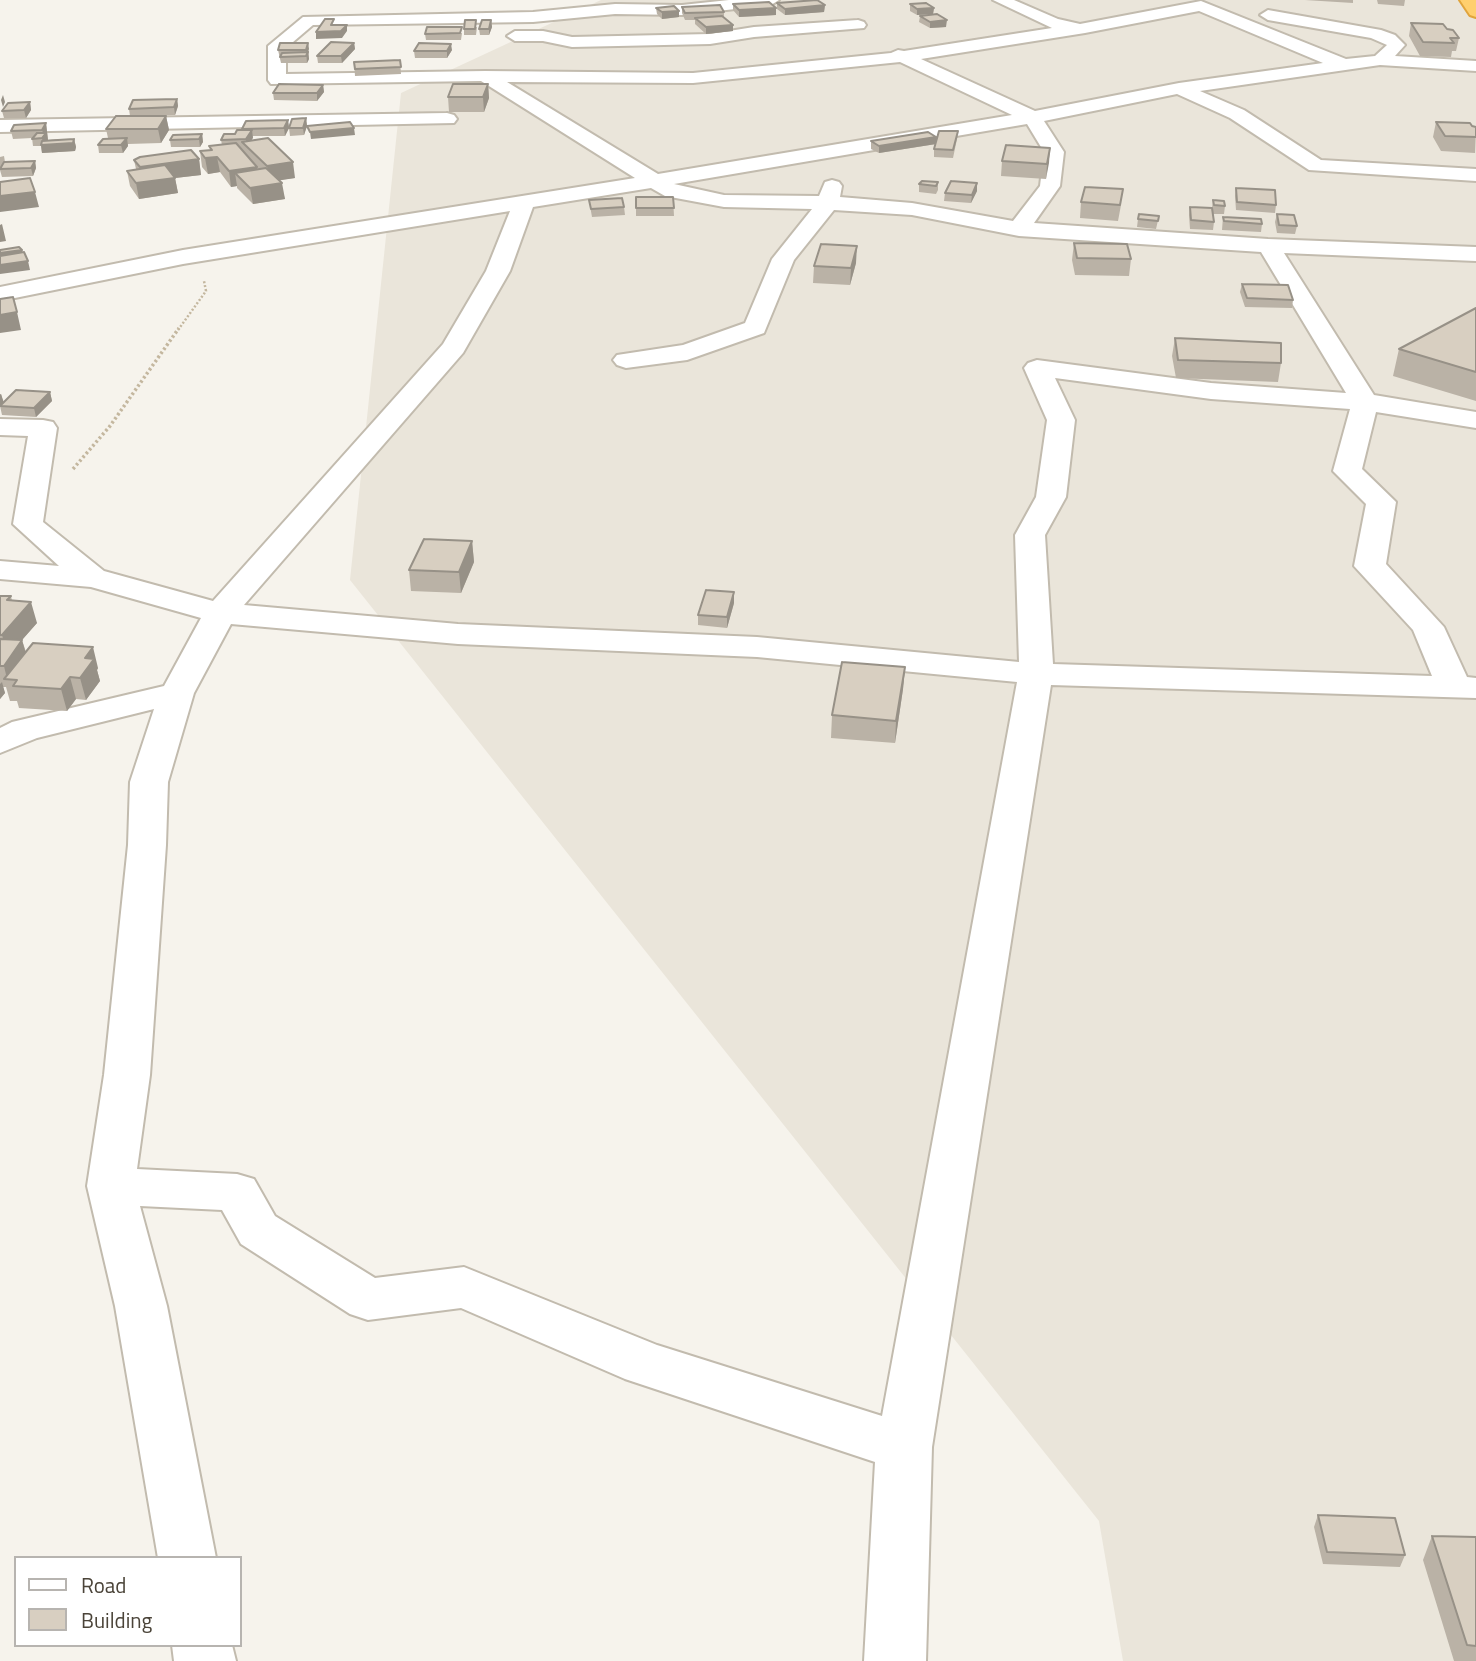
<!DOCTYPE html>
<html>
<head>
<meta charset="utf-8">
<style>
	body { margin:0 }
	#map { position:relative; width:1476px; height:1661px; overflow:hidden; background:#f6f3ec; font-family:"Titillium Web",sans-serif }
	canvas { display:block }
	.legend { position:absolute; left:14px; top:1556px; width:228px; height:91px; box-sizing:border-box; background:#fff; border:2px solid #b7b4b0; margin:0; padding:9px 12px; list-style:none; font-size:21px; color:#4b4439 }
	.legend li { display:flex; align-items:center; gap:14px; height:35px }
	.legend b { width:35px; border:2px solid #b7b4b0 }
</style>
</head>
<body>
<div id="map">
<canvas width="1476" height="1661"></canvas>
<ul class="legend">
<li><b style="height:9px;background:#fff"></b>Road</li>
<li><b style="height:19px;background:#d8cfc1"></b>Building</li>
</ul>
</div>
<script>
const ctx = document.querySelector('canvas').getContext('2d');
ctx.lineJoin = 'round';
function paint(path, color) { ctx.fillStyle = color; ctx.fill(path, 'evenodd'); }
const toPath = rows => new Path2D(rows.map(r => 'M' + r).join(''));
function strokePath(path, color, width, dash) { ctx.strokeStyle = color; ctx.lineWidth = width; ctx.lineCap = dash ? 'butt' : 'round'; ctx.setLineDash(dash || []); ctx.stroke(path); }
paint(toPath([
	[601,0,1476,0,1476,1661,1123,1661,1099,1521,350,580,401,93]
]), '#eae5da');
const street = toPath([
	[729,0,779,0,771,5,682,15,615,14,533,22,313,25,286,48,286,74,485,71,693,73,891,53,898,50,904,51,1052,28,993,0,1014,0,1058,19,1080,24,1201,1,1346,59,1375,56,1387,45,1371,38,1268,20,1260,15,1268,10,1381,30,1395,35,1405,45,1395,56,1476,61,1476,71,1380,65,1200,91,1244,110,1321,160,1476,169,1476,181,1309,170,1230,118,1177,94,1044,121,1064,152,1060,186,1034,223,1268,239,1476,247,1476,261,1284,253,1374,395,1476,412,1476,428,1376,412,1362,469,1396,502,1386,564,1444,627,1467,677,1476,678,1476,698,1051,685,932,1447,926,1661,864,1661,875,1462,625,1379,461,1308,368,1320,350,1314,241,1244,222,1210,140,1206,167,1306,216,1558,158,1558,115,1306,87,1186,104,1075,128,845,130,782,154,709,37,738,0,753,0,728,12,722,164,686,201,618,91,587,0,579,0,561,59,566,13,524,28,436,0,435,0,419,43,420,53,422,57,428,43,522,104,571,213,601,443,344,486,271,510,211,183,264,0,301,0,287,183,250,635,178,481,81,271,84,268,80,268,46,303,17,533,12,615,4,682,5,729,0],
	[1199,11,1323,63,1179,83,1035,111,921,59,1085,33,1199,11],
	[900,62,1012,115,658,174,507,82,693,83,900,62],
	[1027,124,1044,152,1040,186,1013,221,912,203,840,197,842,186,839,182,832,180,825,182,819,196,724,195,674,184,1027,124],
	[651,188,665,196,724,207,812,209,772,259,745,323,683,345,617,355,613,360,617,365,626,368,687,360,764,333,794,260,834,210,912,215,1019,236,1261,252,1346,393,1211,383,1037,360,1028,363,1024,368,1047,420,1036,497,1015,535,1019,662,757,637,458,624,244,605,463,353,510,271,533,207,651,188],
	[1055,378,1211,399,1350,409,1333,471,1366,504,1354,566,1413,630,1432,676,1053,664,1045,535,1066,497,1075,420,1055,378],
	[231,624,458,644,757,657,1017,682,882,1416,657,1345,464,1267,375,1278,275,1216,254,1179,237,1174,137,1169,150,1075,166,845,168,782,194,693,231,624],
	[858,20,864,22,866,25,864,28,754,37,710,44,572,47,543,41,515,41,507,36,515,31,543,31,572,37,710,34,754,27,858,20],
	[447,113,454,115,457,119,454,123,0,132,0,120,447,113],
	[172,1645,232,1645,236,1661,174,1661,172,1645]
]);
const highway = toPath([
	[1460,0,1476,0,1476,17,1470,15,1460,0]
]);
strokePath(street, '#c2bbae', 4);
strokePath(highway, '#e0a43c', 4);
strokePath(toPath([
	[178,330,206,291,204,281]
]), '#c4b79f', 2.5, [2, 2]);
strokePath(toPath([
	[73,469,110,426,179,328]
]), '#c4b79f', 3.5, [2.5, 2.5]);
paint(street, '#fff');
paint(highway, '#ffcf6e');
paint(toPath([
	[1305,0,1353,0,1353,3],
	[1377,0,1405,0,1404,6,1378,4],
	[777,3,825,5,824,12,785,15,777,9],
	[733,4,776,15,739,17,733,10],
	[910,4,934,8,933,14,917,15,910,11],
	[682,7,724,12,724,17,733,31,706,34,695,24,695,20,685,20,682,13],
	[656,8,679,17,662,19,657,14],
	[920,16,946,27,930,28,919,22],
	[491,20,492,27,489,35,480,35,479,29],
	[1411,23,1447,29,1459,38,1456,51,1452,51,1451,57,1420,56,1409,36],
	[477,27,476,35,464,35,464,29],
	[462,33,461,40,426,40,425,34],
	[308,43,309,59,307,63,281,63,278,50],
	[354,43,355,49,342,63,318,63,317,56],
	[452,50,447,58,415,58,414,51],
	[400,60,401,74,355,76,354,62],
	[488,84,489,98,484,112,449,112,448,97],
	[323,85,324,92,317,101,274,100,273,93],
	[177,99,178,106,175,115,144,116,166,116,169,130,161,143,128,144,128,146,123,153,99,153,98,145,108,138,106,129,130,116,129,109],
	[30,102,31,110,26,118,4,118,2,111],
	[306,118,307,126,304,135,290,136,289,128],
	[288,120,289,128,285,136,253,136,251,140,295,178,279,180,285,199,253,204,237,188,237,186,231,187,220,172,208,174,202,167,200,151,210,150,209,146,222,145,221,140,242,130,242,129],
	[1436,122,1476,127,1475,153,1441,151,1433,137],
	[46,123,48,140,74,139,76,147,75,151,42,153,41,146,33,146,32,138,13,139,11,131],
	[958,131,957,139,953,158,934,157,934,149],
	[202,134,203,142,200,147,171,147,170,140],
	[936,137,936,144,879,153,871,149,871,141],
	[1050,148,1046,179,1001,176,1002,161],
	[4,156,5,162,35,161,36,168,33,176,2,177,0,170,0,157],
	[199,159,201,175,175,178,178,193,139,199,130,186,127,171,136,169,134,160],
	[938,182,938,190,936,194,919,192,919,184],
	[1236,188,1276,205,1275,213,1236,210,1235,196],
	[977,191,971,203,944,201,945,193],
	[636,197,673,197,674,216,636,216],
	[589,200,624,207,625,215,592,217],
	[1213,200,1225,206,1224,214,1213,214,1214,222,1213,230,1190,229,1189,215,1190,207,1212,208],
	[1081,202,1121,205,1118,221,1080,218],
	[1277,214,1297,226,1295,234,1277,233,1275,222],
	[1159,216,1156,229,1137,227,1138,219],
	[1223,217,1262,224,1261,232,1222,230],
	[1074,243,1131,259,1129,276,1075,275,1072,260],
	[856,263,850,285,813,283,814,266],
	[1242,284,1293,300,1292,308,1245,307,1240,292],
	[1476,308,1476,401,1393,376,1399,349],
	[1175,338,1281,363,1278,382,1176,378,1172,356],
	[50,392,52,401,36,417,2,415,0,406,0,394,1,394,3,402],
	[472,541,474,562,461,593,411,591,409,570],
	[0,596,11,596,12,601,37,623,22,640,26,652,98,668,97,670,100,681,86,700,76,699,67,711,19,708,17,701,10,701,6,687,3,687,5,693,0,699],
	[734,603,727,628,698,625,698,615],
	[905,667,903,689,895,743,831,738,832,715],
	[1318,1515,1405,1555,1400,1567,1323,1564,1314,1527],
	[1432,1536,1476,1537,1476,1661,1454,1661,1423,1560]
]), '#bab2a6');
paint(toPath([
	[825,5,824,12,785,15,785,9],
	[776,8,776,15,739,17,739,10],
	[934,8,933,14,917,15,917,9],
	[679,11,679,17,662,19,662,12],
	[491,20,492,27,489,35,489,29],
	[947,20,946,27,930,28,930,22],
	[347,25,347,31,342,38,316,39,316,32],
	[733,25,733,31,706,34,706,27],
	[308,43,309,49,307,54,308,52,309,59,307,63,306,50],
	[354,43,355,49,342,63,341,56],
	[451,44,452,50,447,58,447,51],
	[488,84,489,98,484,112,483,97],
	[323,85,324,92,317,101,317,93],
	[3,95,5,102,3,107,1,100],
	[177,99,178,106,175,115,174,107],
	[30,102,31,110,26,118,24,110],
	[166,116,169,130,161,143,158,129],
	[306,118,307,126,304,135,303,128],
	[288,120,289,128,285,136,284,128],
	[46,123,48,140,74,139,76,147,75,151,42,153,41,145,43,145,42,138,44,136,42,130],
	[354,128,355,135,311,139,310,132],
	[252,130,253,138,247,147,246,139],
	[202,134,203,142,200,147,199,139],
	[936,137,936,144,879,153,879,146],
	[127,138,128,146,123,153,121,145],
	[1050,148,1049,163,1046,179,1047,164],
	[217,157,220,172,208,174,205,158],
	[199,159,201,175,175,178,178,193,139,199,136,183,143,182,140,167],
	[35,161,36,168,33,176,31,168],
	[293,162,295,178,269,182,267,166],
	[257,167,259,183,235,173,237,186,231,187,229,171],
	[282,183,285,199,253,204,250,188],
	[977,183,977,191,971,203,972,195],
	[35,192,39,207,0,212,0,196],
	[2,224,6,241,0,242,0,225],
	[857,246,856,263,850,285,851,268],
	[22,250,24,258,0,262,0,253],
	[28,261,30,270,0,274,0,265],
	[17,312,21,330,0,333,0,315],
	[50,392,52,401,36,417,34,408],
	[1,394,4,403,0,406,0,395],
	[472,541,474,562,461,593,459,572],
	[734,592,734,603,727,628,727,617],
	[31,602,37,623,22,640,28,661,7,679,4,666,8,657,2,635],
	[93,647,98,668,97,670,100,681,86,700,80,678,85,658],
	[905,667,903,689,895,743,896,721],
	[70,677,76,699,67,711,61,689],
	[2,682,5,693,0,699,0,684]
]), '#979187');
const building = toPath([
	[817,0,825,5,785,9,777,3,817,0],
	[769,2,776,8,739,10,733,4,769,2],
	[926,3,934,8,917,9,910,4,926,3],
	[720,5,724,12,685,13,682,7,720,5],
	[674,6,679,11,662,12,656,8,674,6],
	[937,14,947,20,930,22,920,16,937,14],
	[722,16,733,25,706,27,695,18,722,16],
	[325,19,334,19,331,25,347,25,341,31,316,32,325,19],
	[465,20,476,20,475,29,464,29,465,20],
	[482,20,491,20,489,29,479,29,482,20],
	[1411,23,1443,24,1447,29,1453,30,1459,38,1450,38,1454,43,1423,42,1411,23],
	[427,27,462,27,460,33,425,34,427,27],
	[331,42,354,43,341,56,317,56,331,42],
	[280,43,308,43,306,50,278,50,280,43],
	[419,43,451,44,447,51,414,51,419,43],
	[308,52,306,56,280,57,282,53,308,52],
	[400,60,401,67,355,69,354,62,400,60],
	[279,84,323,85,317,93,273,93,279,84],
	[453,84,488,84,483,97,448,97,453,84],
	[177,99,174,107,129,109,133,100,177,99],
	[30,102,24,110,2,111,8,103,30,102],
	[116,116,166,116,158,129,106,129,116,116],
	[306,118,303,128,289,128,292,119,306,118],
	[288,120,284,128,242,129,246,121,288,120],
	[350,122,354,128,310,132,307,126,350,122],
	[1436,122,1470,123,1472,126,1476,127,1476,137,1445,136,1436,122],
	[46,123,42,130,11,131,14,125,46,123],
	[237,130,252,130,246,139,221,140,224,134,235,134,237,130],
	[939,131,958,131,953,150,934,149,939,131],
	[928,132,936,137,879,146,871,141,928,132],
	[37,133,46,133,42,138,32,139,37,133],
	[202,134,199,139,170,140,173,135,202,134],
	[127,138,121,145,98,145,103,139,127,138],
	[268,138,293,162,267,166,242,142,268,138],
	[74,139,73,143,41,145,42,141,74,139],
	[236,143,257,167,229,171,217,157,205,158,200,151,212,150,209,146,236,143],
	[1006,145,1050,148,1047,164,1002,161,1006,145],
	[191,150,199,159,140,167,134,160,140,157,191,150],
	[35,161,31,168,0,169,4,162,35,161],
	[165,165,175,178,136,183,127,171,165,165],
	[266,168,282,183,250,188,235,173,266,168],
	[30,178,35,192,0,196,0,182,30,178],
	[922,181,938,182,936,186,919,184,922,181],
	[951,181,977,183,972,195,945,193,951,181],
	[1085,187,1123,189,1120,205,1081,202,1085,187],
	[1236,188,1275,190,1276,205,1237,202,1236,188],
	[636,197,673,197,674,208,636,208,636,197],
	[622,198,624,207,591,209,589,200,622,198],
	[1213,200,1224,201,1225,206,1214,205,1213,200],
	[1190,207,1212,208,1214,222,1191,220,1190,207],
	[1139,214,1159,216,1158,221,1138,219,1139,214],
	[1277,214,1294,215,1297,226,1279,225,1277,214],
	[1223,217,1261,219,1262,224,1224,221,1223,217],
	[1074,243,1127,244,1131,259,1077,258,1074,243],
	[821,244,857,246,851,268,814,266,821,244],
	[19,247,22,250,0,253,0,250,19,247],
	[24,252,28,261,0,265,0,256,24,252],
	[1242,284,1288,285,1293,300,1247,298,1242,284],
	[13,297,17,312,0,315,0,299,13,297],
	[1476,308,1476,372,1399,349,1476,308],
	[1175,338,1281,343,1281,363,1178,360,1175,338],
	[16,390,50,392,34,408,0,406,16,390],
	[424,539,472,541,459,572,409,570,424,539],
	[706,590,734,592,727,617,698,615,706,590],
	[0,596,11,596,7,600,31,602,2,635,0,635,0,596],
	[0,639,22,640,4,666,0,666,0,639],
	[33,643,93,647,85,658,94,659,80,678,70,677,61,689,13,686,17,680,4,679,33,643],
	[842,662,905,667,896,721,832,715,842,662],
	[1318,1515,1395,1518,1405,1555,1327,1552,1318,1515],
	[1432,1536,1476,1537,1476,1646,1467,1645,1432,1536]
]);
paint(building, '#d8cfc1');
strokePath(building, '#979187', 2);
</script>
</body>
</html>
